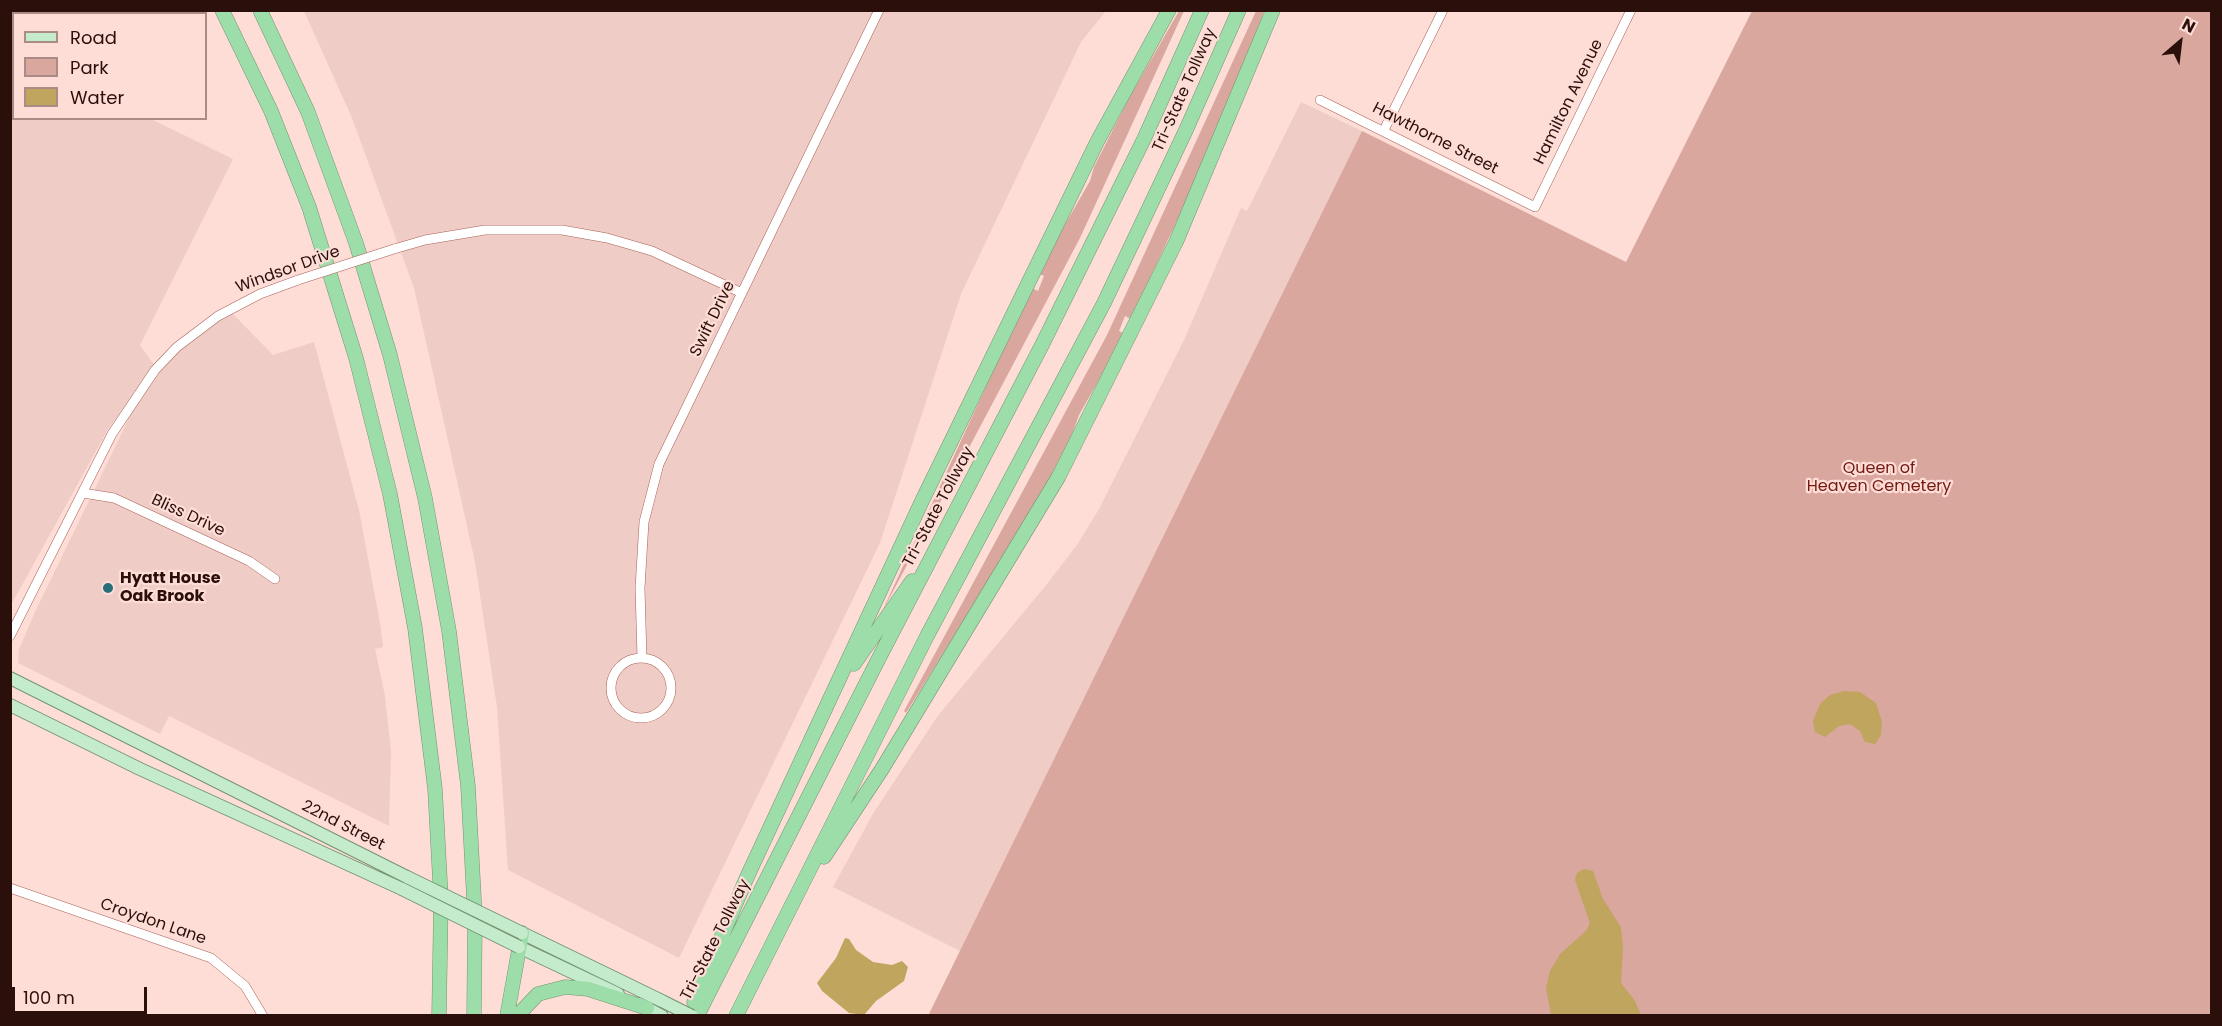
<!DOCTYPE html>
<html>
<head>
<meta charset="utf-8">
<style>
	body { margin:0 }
	#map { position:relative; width:2222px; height:1026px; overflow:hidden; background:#feddd7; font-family:Poppins,sans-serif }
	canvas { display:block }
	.frame { position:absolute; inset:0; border:12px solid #2b0f0b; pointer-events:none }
	.legend { position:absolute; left:12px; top:12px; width:195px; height:108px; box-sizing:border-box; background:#feddd7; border:2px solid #aa8b85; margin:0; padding:8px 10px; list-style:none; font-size:18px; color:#2b0f0b }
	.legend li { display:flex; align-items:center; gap:12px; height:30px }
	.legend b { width:30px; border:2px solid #aa8b85 }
	.north { position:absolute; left:2150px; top:12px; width:60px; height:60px; -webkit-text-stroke:4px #feddd7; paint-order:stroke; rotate:28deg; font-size:16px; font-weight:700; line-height:24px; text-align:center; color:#2b0f0b }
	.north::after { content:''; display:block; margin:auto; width:21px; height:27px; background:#2b0f0b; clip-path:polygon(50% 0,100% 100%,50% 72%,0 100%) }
	.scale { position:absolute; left:12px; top:987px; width:135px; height:27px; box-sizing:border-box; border:3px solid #2b0f0b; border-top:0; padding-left:8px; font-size:18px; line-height:21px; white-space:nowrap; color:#2b0f0b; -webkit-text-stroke:4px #feddd7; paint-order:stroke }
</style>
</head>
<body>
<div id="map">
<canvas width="2222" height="1026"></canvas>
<div class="frame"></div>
<ul class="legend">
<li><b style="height:8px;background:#c4ebcc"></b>Road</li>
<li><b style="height:16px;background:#d9a79e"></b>Park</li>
<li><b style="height:16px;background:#bfa55d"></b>Water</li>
</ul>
<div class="north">N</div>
<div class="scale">100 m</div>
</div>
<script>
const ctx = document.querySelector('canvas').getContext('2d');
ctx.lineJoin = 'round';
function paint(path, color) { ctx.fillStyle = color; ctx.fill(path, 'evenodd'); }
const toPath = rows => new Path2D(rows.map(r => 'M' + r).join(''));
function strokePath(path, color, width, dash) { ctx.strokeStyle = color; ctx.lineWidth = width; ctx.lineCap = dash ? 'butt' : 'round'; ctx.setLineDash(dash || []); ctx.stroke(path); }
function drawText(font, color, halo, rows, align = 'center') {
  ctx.font = font + ' Poppins,sans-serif'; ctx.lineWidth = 4.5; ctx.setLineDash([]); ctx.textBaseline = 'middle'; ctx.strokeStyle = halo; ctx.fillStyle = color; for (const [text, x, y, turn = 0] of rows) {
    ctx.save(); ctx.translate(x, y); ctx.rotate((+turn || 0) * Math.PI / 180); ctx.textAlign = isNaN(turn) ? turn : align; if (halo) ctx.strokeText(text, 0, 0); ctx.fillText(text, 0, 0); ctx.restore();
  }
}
paint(toPath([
	[304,11,1106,11,1081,42,961,294,880,543,679,958,508,870,497,707,475,562,414,288,352,118],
	[10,69,13,71,14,118,151,119,233,159,140,345,154,365,107,431,11,605],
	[1301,102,1362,131,960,951,833,887,874,812,937,717,1047,584,1077,545,1099,509,1184,340,1241,208,1247,211],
	[232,313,273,355,314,342,359,510,380,623,383,647,375,649,385,696,391,751,389,826,169,716,160,734,18,663,19,649,35,612,132,412,153,379,179,351,204,330]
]), '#f0ccc6');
paint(toPath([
	[1179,11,1184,11,1080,238,881,614,1026,300,1032,288,1038,291,1044,276,1037,273,1090,181,1094,167,1129,98],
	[1256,11,1264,11,1246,60,1195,182,1131,319,1125,316,1119,331,1125,334,1079,415,1070,440,1035,505,906,713,904,711,1107,335],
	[1752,11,2211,11,2211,1015,928,1016,1362,131,1626,262]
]), '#d9a79e');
paint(toPath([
	[1844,691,1860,692,1876,703,1882,722,1881,735,1875,744,1865,742,1860,731,1850,724,1839,726,1825,737,1815,732,1813,721,1820,704,1830,695],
	[1584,869,1593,871,1603,899,1621,927,1623,947,1621,983,1635,1001,1641,1015,1551,1015,1546,988,1550,971,1560,954,1586,931,1590,923,1575,880,1577,873],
	[845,938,849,939,856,950,873,962,892,965,902,961,908,967,904,981,876,1001,864,1015,849,1013,822,991,817,983,836,958]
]), '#bfa55d');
const minor = toPath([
	[1320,100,1535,207,1631,10],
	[1384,130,1443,10],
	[394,249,425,240,485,230,562,230,607,238,652,251,742,293],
	[83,493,114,498,249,561,275,579],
	[10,636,112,434,155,370,177,347,218,316,260,294,298,280],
	[642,658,640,588,644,522,659,464,879,10],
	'611 688a30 30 0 1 1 60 0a30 30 0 1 1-60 0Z',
	[10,888,211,958,245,986,263,1016]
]);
const major = toPath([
	[10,678,407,877],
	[10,705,140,769,402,889],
	[522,933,662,1001],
	[519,947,618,994],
	[639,1004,662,1016]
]);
const highway = toPath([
	[222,10,271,111,309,207,356,358,390,494,415,628,435,789,441,899,439,1016],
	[260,10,308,112,356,243,390,355,425,498,449,631,468,786,475,918,474,1016],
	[174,14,174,10],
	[10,40,14,42],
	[854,664,912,581],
	[824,857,882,769,1059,476,1176,242,1273,10],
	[694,1002,747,877,922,501,1097,142,1169,10],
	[507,1016,522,933],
	[517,1016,538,994,565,987,588,989,647,1008],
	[697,1016,880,656,1042,345,1144,139,1202,10],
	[736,1016,927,636,1104,303,1186,130,1239,10]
]);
strokePath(minor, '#a86156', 10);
strokePath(major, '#759572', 14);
strokePath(highway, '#759572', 15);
strokePath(minor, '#fff', 9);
strokePath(major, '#c4ebcc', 12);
strokePath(highway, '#9dddaa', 14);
const minorBridge = toPath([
	[298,280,394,249]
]);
const majorBridge = toPath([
	[407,877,522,933],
	[402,889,519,947],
	[662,1001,692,1016]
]);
strokePath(minorBridge, '#a86156', 10, []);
strokePath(majorBridge, '#759572', 14, []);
strokePath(minorBridge, '#fff', 9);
strokePath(majorBridge, '#c4ebcc', 12);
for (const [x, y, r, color] of [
	[108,588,6,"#286f7b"]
]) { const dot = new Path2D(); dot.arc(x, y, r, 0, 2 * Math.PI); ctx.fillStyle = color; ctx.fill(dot); strokePath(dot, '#feddd7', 2); }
drawText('16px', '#2b0f0b', '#feddd7', [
	["Tri-State Tollway",1185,90,-66],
	["Hamilton Avenue",1569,102,-64],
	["Hawthorne Street",1435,139,27],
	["Windsor Drive",288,270,-20],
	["Swift Drive",713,319,-64],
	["Tri-State Tollway",939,507,-62],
	["Bliss Drive",188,516,25],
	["22nd Street",343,826,27],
	["Croydon Lane",153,922,19],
	["Tri-State Tollway",716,940,-63]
]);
drawText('16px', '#74190f', '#feddd7', [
	["Queen of",1879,469],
	["Heaven Cemetery",1879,487]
]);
drawText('bold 16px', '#2b0f0b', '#feddd7', [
	["Hyatt House",120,579],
	["Oak Brook",120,597]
], 'left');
</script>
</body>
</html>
